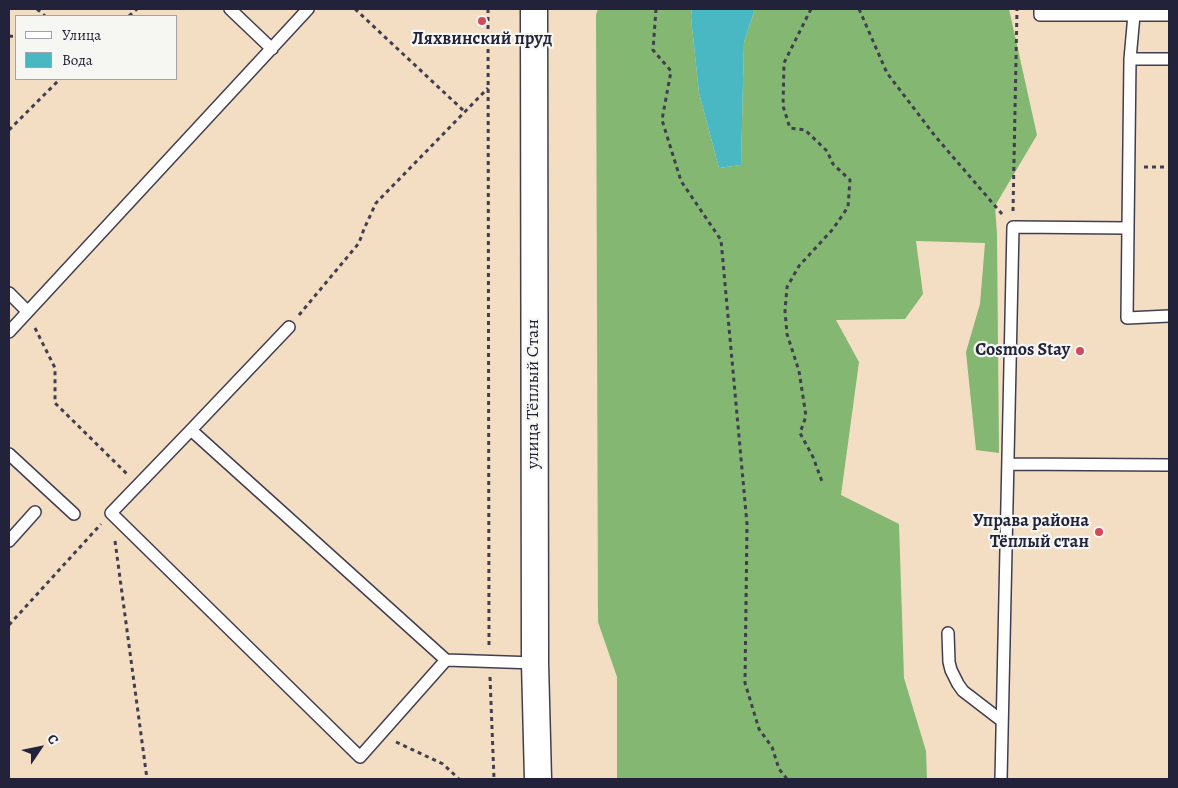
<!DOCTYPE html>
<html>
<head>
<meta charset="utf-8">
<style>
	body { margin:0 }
	#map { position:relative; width:1178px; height:788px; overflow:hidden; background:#f3dec3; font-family:Alegreya,serif }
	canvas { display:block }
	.frame { position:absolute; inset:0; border:10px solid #22223b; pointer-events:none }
	.legend { position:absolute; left:15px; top:15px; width:162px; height:65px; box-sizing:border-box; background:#f6f6f2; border:1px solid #a1a1a9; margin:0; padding:6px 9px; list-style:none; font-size:15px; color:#22223b }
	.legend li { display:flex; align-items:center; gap:10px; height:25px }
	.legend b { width:25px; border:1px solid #a1a1a9 }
	.north { position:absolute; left:15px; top:723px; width:50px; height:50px; -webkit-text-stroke:4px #f6f6f2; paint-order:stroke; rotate:56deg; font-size:14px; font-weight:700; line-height:20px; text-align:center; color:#22223b }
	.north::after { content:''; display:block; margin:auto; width:18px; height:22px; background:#22223b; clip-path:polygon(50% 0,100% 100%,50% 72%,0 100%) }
</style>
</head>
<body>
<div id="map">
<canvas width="1178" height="788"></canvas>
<div class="frame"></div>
<ul class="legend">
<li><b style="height:6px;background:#fff"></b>Улица</li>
<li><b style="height:14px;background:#49b8c3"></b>Вода</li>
</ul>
<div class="north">С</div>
</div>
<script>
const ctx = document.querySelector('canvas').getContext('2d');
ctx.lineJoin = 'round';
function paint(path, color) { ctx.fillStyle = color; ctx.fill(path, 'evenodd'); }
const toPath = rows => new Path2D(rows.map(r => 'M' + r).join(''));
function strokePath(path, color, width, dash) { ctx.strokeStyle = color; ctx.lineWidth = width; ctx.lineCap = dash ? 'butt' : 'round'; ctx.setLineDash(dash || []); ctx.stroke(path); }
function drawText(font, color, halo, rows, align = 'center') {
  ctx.font = font + ' Alegreya,serif'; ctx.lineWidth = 4.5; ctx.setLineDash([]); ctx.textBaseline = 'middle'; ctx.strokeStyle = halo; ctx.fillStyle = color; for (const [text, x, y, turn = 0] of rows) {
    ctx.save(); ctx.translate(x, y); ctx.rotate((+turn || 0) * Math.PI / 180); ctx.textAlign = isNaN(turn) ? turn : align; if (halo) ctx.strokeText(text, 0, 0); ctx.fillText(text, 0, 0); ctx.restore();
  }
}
paint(toPath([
	[598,9,692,9,691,17,699,93,719,168,741,165,744,42,754,12,753,9,1009,9,1037,135,995,206,997,234,999,453,976,450,966,352,980,304,985,243,916,241,923,294,905,319,836,320,859,362,841,495,899,524,904,678,926,751,927,779,617,779,617,677,598,622,596,15]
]), '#84b772');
paint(toPath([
	[692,9,753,9,754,12,744,42,741,165,719,168,699,93,691,17]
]), '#49b8c3');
const service = toPath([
	[230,9,272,49],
	[1040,9,1040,15,1169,15],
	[1130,59,1169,59],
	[1128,228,1127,318,1169,316],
	[9,293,27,311],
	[9,332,308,9],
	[191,430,446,660,360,757,111,513,191,430,289,327],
	[9,454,74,514],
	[1008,464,1169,465],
	[9,541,35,512],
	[948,633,949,662,951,670,958,684,963,691,1002,721],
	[446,660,535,663],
	[1001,779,1013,227,1128,228,1130,59,1134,15]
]);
const tertiary = toPath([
	[534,9,535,663,538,779]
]);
strokePath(service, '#413e4f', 14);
strokePath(tertiary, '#413e4f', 29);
strokePath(toPath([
	[37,9,45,16],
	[355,9,465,112],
	[488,9,489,646],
	[656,9,653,50,671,71,662,120,681,181,721,240,747,524,745,683,759,729,772,747,779,769,787,779],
	[811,9,784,63,783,106,790,128,805,130,827,151,833,164,850,180,848,207,833,229,799,266,787,287,785,311,787,334,799,371,806,416,800,433,813,457,823,484],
	[859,9,887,73,935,136,1002,214],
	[129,16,137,9],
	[9,36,16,37],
	[9,130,60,79],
	[1144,167,1166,167],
	[1013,211,1017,9],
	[299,315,359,243,364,229,376,203,488,88],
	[35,328,55,368,55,403,127,474],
	[115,541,147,779],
	[9,625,101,524],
	[490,677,494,779],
	[396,742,443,764,459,779]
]), '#413e4f', 3, [4, 4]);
strokePath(service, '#fff', 11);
strokePath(tertiary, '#fff', 26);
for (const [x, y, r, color] of [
	[482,21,5,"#d1495b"],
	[1080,351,5,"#d1495b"],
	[1099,532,5,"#d1495b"]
]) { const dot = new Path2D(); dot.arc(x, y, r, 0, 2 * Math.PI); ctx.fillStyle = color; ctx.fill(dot); strokePath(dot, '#f6f6f2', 2); }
drawText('bold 18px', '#22223b', '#f6f6f2', [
	["Ляхвинский пруд",482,40,"center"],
	["Cosmos Stay",1070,351],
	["Управа района",1089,522],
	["Тёплый стан",1089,543]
], 'right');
drawText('18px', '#22223b', '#f6f6f2', [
	["улица Тёплый Стан",534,394,-90]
]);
</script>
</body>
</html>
